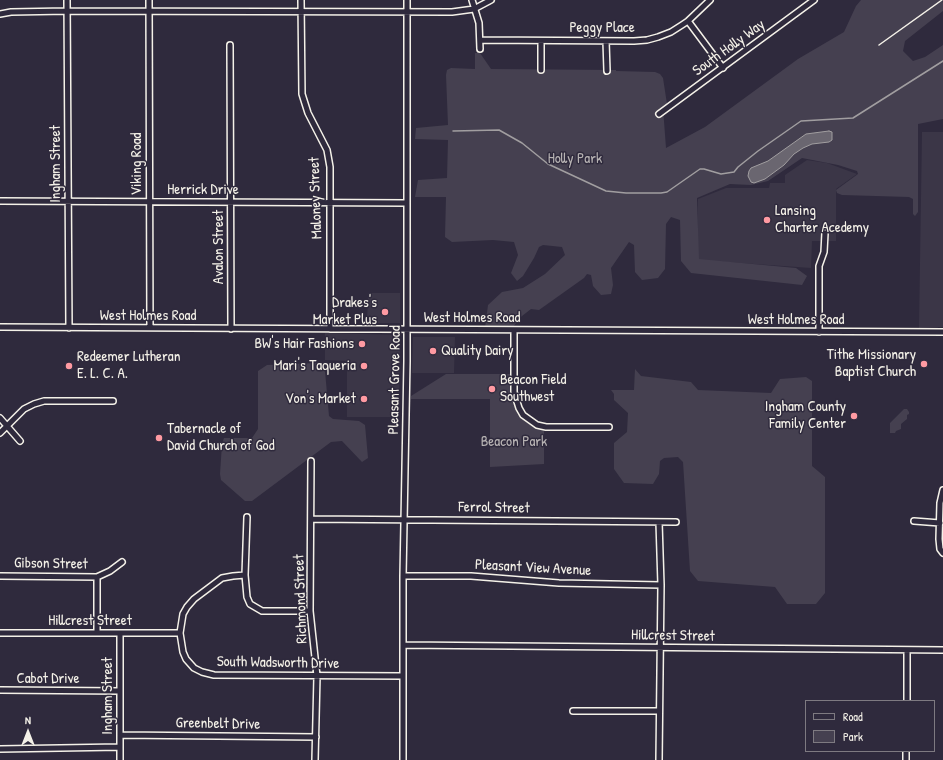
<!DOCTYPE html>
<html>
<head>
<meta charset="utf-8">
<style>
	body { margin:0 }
	#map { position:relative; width:943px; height:760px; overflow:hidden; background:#2f2a3d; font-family:"Patrick Hand",sans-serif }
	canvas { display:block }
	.legend { position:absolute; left:805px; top:700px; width:130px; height:52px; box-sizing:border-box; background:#2f2a3d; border:1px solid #7e7a81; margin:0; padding:5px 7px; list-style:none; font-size:12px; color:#f4f1e8 }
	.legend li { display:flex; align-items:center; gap:8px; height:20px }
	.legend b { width:20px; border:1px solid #7e7a81 }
	.north { position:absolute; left:8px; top:712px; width:40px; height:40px; -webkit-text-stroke:3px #2f2a3d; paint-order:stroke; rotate:0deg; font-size:11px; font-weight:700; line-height:16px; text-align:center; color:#f4f1e8 }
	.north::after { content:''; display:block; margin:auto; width:14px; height:18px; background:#f4f1e8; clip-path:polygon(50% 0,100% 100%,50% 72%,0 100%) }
</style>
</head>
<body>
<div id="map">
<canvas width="943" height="760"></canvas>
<ul class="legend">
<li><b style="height:5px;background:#2f2a3d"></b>Road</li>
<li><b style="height:11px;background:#454050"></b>Park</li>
</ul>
<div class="north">N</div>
</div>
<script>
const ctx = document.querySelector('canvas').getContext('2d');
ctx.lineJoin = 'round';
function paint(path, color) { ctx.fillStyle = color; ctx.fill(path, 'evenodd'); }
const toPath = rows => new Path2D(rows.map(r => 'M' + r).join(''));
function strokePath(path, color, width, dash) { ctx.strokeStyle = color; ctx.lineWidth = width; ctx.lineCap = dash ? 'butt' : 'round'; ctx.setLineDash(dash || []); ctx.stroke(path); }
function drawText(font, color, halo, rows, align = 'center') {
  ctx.font = font + ' "Patrick Hand",sans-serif'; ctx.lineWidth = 3; ctx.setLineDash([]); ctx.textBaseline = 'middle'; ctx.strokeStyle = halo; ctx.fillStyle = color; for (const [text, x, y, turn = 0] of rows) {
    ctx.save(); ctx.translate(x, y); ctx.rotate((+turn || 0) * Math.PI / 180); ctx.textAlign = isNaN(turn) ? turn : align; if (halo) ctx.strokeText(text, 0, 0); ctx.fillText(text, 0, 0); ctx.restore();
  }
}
paint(toPath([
	[922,132,943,132,943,327,919,328],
	[807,160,827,163,857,174,836,189,836,241,812,241,811,268,697,260,698,199,726,188,769,188,770,183,785,183,785,175],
	[368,293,400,293,400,323,367,323],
	[325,333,400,335,399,417,347,417,347,361,325,360],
	[413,337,455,337,454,373,412,373]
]), '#3b3647');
paint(toPath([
	[861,0,942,0,943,3,943,11,905,41,903,51,913,61,925,57,943,45,943,119,918,124,918,212,915,216,913,214,913,199,909,197,842,195,837,193,836,190,858,174,857,171,838,165,802,158,768,181,751,185,730,184,697,198,699,259,796,268,807,276,802,285,691,273,681,261,680,220,671,217,666,224,665,269,658,278,642,280,635,272,634,245,629,242,611,268,613,285,611,294,601,295,593,286,591,275,587,274,584,278,539,310,531,309,522,316,512,328,485,328,488,305,502,292,523,288,545,274,565,255,562,247,543,245,539,247,534,258,523,276,517,281,511,273,518,255,514,242,493,240,452,242,445,237,446,197,415,197,418,180,447,178,448,140,415,139,416,128,448,125,446,75,447,70,451,68,475,69,475,53,480,53,491,69,616,70,616,71,655,72,660,74,663,78,667,104,663,108,666,148,705,127,798,59,844,32,856,6],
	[317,363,325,371,329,416,333,419,359,421,365,425,368,458,362,462,342,441,331,442,252,501,245,501,221,480,220,474,222,444,224,438,252,438,258,429,258,371,267,365],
	[635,369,641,376,691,382,698,390,771,393,780,379,806,377,812,381,812,466,825,477,825,593,816,604,787,604,775,587,698,581,690,571,683,462,678,457,664,458,660,461,659,474,653,484,624,483,614,469,614,443,627,432,628,413,614,400,614,394,611,390,634,390],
	[446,374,511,374,512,400,518,414,525,421,538,428,544,430,544,464,490,467,490,399,411,399,411,396],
	[904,409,907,409,909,412,909,414,907,415,907,419,901,424,901,429,896,431,895,433,890,433,890,423]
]), '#454050');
const water = toPath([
	[829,131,832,132,832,140,829,142,812,144,803,148,794,154,784,165,765,179,754,183,751,182,748,176,749,171,751,168,768,161,806,134,829,131]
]);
paint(water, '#6a6670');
strokePath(water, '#a19ea0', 1);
strokePath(toPath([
	[453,131,499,130,522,143,548,164,606,191,626,193,661,193,667,192,700,169,704,169,721,174,734,172,738,167,758,151,801,121,853,118,943,61]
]), '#a19ea0', 1.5);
const minor = toPath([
	[67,0,69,328],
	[149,0,150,328],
	[301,0,302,94,308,113,327,150,330,167,330,329],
	[472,0,479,23,480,49],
	[0,14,11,12,67,11,452,12,474,9,491,0],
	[688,21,723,68],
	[480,40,634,41,647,40,658,37,671,32,682,25,688,21,710,0],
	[541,41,541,70],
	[606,41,607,71],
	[230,45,231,329],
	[659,114,814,0],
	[0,201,407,203],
	[0,327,943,332],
	[514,330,514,392,519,408,523,415,537,425,546,427,609,427],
	[819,332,819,266,824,252,825,233],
	[0,418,20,441],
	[0,433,24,409,34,404,44,401,113,401],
	[311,461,310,611,317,676,315,760],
	[943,490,940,503,939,539,940,549,943,553],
	[247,517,245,575,247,597,250,604,262,611,310,611],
	[311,519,676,522],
	[914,521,940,523],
	[245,575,233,576,222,578,194,599,187,607,183,614,180,633,183,652,186,659,194,668,202,672,214,675,403,676],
	[0,576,97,577,110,571,122,562],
	[403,576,471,576,559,583,661,585],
	[0,633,180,633],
	[97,633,97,577],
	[403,645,943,650],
	[0,690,120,691],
	[907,701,907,650],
	[573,711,659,711],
	[120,735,316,737],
	[0,749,120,747],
	[120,760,120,633],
	[403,760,403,576,407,361,407,0],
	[659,760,661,585,659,522],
	[906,760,906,751]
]);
strokePath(minor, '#f4f1e8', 8);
strokePath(minor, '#2f2a3d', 5);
strokePath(toPath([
	[879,45,942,0]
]), '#f4f1e8', 1.5);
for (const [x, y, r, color] of [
	[767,220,4,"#ff9aa2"],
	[385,312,4,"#ff9aa2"],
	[362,344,4,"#ff9aa2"],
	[433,351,4,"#ff9aa2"],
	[924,364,4,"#ff9aa2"],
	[69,366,4,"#ff9aa2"],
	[364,366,4,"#ff9aa2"],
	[492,389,4,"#ff9aa2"],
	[364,399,4,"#ff9aa2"],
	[854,416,4,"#ff9aa2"],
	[159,438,4,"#ff9aa2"]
]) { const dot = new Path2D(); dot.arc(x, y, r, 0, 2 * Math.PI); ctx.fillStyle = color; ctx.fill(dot); strokePath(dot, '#2f2a3d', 1.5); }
drawText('15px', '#f4f1e8', '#2f2a3d', [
	["Peggy Place",602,28],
	["South Holly Way",729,48,-36],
	["Ingham Street",56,164,-90],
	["Viking Road",137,164,-90],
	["Herrick Drive",203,190],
	["Maloney Street",316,198,-92],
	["Avalon Street",219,247,-90],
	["West Holmes Road",148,316],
	["West Holmes Road",472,318],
	["West Holmes Road",796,320],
	["Pleasant Grove Road",395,380,-89],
	["Ferrol Street",494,508,1],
	["Gibson Street",51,564,1],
	["Pleasant View Avenue",533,568,3],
	["Richmond Street",301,599,-92],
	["Hillcrest Street",90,621],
	["Hillcrest Street",673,636,1],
	["South Wadsworth Drive",278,663,1],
	["Cabot Drive",48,679],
	["Ingham Street",108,696,-90],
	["Greenbelt Drive",218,724,1]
]);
drawText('15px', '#b7b3b3', '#2f2a3d', [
	["Holly Park",575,159],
	["Beacon Park",514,442]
]);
drawText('15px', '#f4f1e8', '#2f2a3d', [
	["Lansing",775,211,"left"],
	["Charter Acedemy",775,228,"left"],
	["Drakes's",377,303],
	["Market Plus",377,320],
	["BW's Hair Fashions",354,344],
	["Quality Dairy",441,351,"left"],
	["Tithe Missionary",916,355],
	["Baptist Church",916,372],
	["Redeemer Lutheran",77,357,"left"],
	["E. L. C. A.",77,374,"left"],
	["Mari's Taqueria",356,366],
	["Beacon Field",500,380,"left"],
	["Southwest",500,397,"left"],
	["Von's Market",356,399],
	["Ingham County",846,407],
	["Family Center",846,424],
	["Tabernacle of",167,429,"left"],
	["David Church of God",167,446,"left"]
], 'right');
</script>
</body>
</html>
